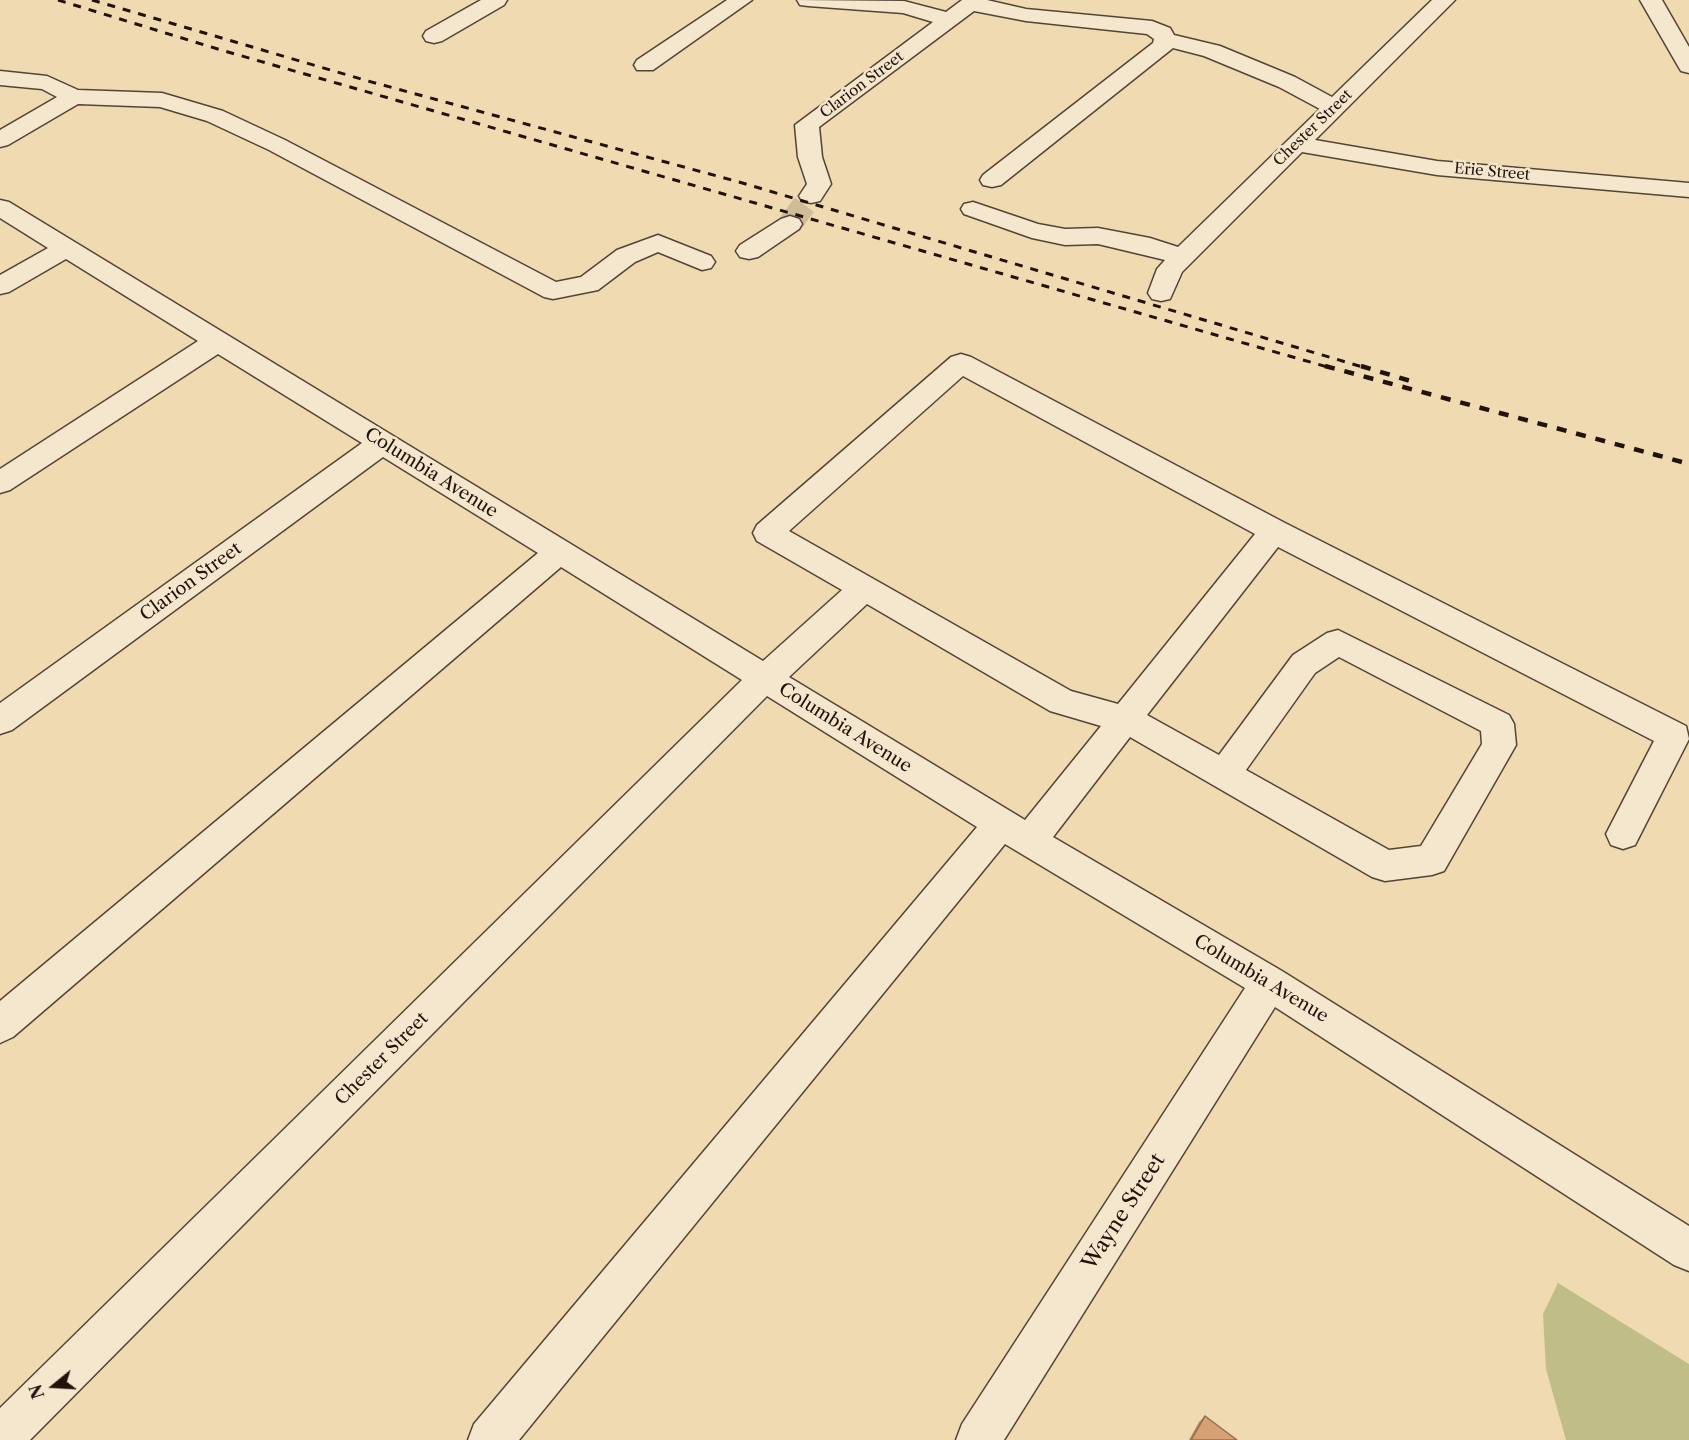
<!DOCTYPE html>
<html>
<head>
<meta charset="utf-8">
<style>
	body { margin:0 }
	#map { position:relative; width:1689px; height:1440px; overflow:hidden; background:#efdab2; font-family:"Libre Caslon Text",serif }
	canvas { display:block }
	.north { position:absolute; left:24px; top:1356px; width:60px; height:60px; -webkit-text-stroke:4px #f5e7cd; paint-order:stroke; rotate:252deg; font-size:16px; font-weight:700; line-height:24px; text-align:center; color:#21120c }
	.north::after { content:''; display:block; margin:auto; width:21px; height:27px; background:#21120c; clip-path:polygon(50% 0,100% 100%,50% 72%,0 100%) }
</style>
</head>
<body>
<div id="map">
<canvas width="1689" height="1440"></canvas>
<div class="north">N</div>
</div>
<script>
const ctx = document.querySelector('canvas').getContext('2d');
ctx.lineJoin = 'round';
function paint(path, color) { ctx.fillStyle = color; ctx.fill(path, 'evenodd'); }
const toPath = rows => new Path2D(rows.map(r => 'M' + r).join(''));
function strokePath(path, color, width, dash) { ctx.strokeStyle = color; ctx.lineWidth = width; ctx.lineCap = dash ? 'butt' : 'round'; ctx.setLineDash(dash || []); ctx.stroke(path); }
function drawText(font, color, halo, rows, align = 'center') {
  ctx.font = font + ' "Libre Caslon Text",serif'; ctx.lineWidth = 5; ctx.setLineDash([]); ctx.textBaseline = 'middle'; ctx.strokeStyle = halo; ctx.fillStyle = color; for (const [text, x, y, turn = 0] of rows) {
    ctx.save(); ctx.translate(x, y); ctx.rotate((+turn || 0) * Math.PI / 180); ctx.textAlign = isNaN(turn) ? turn : align; if (halo) ctx.strokeText(text, 0, 0); ctx.fillText(text, 0, 0); ctx.restore();
  }
}
paint(toPath([
	[1558,1283,1689,1364,1689,1440,1566,1440,1546,1369,1543,1314]
]), '#c1bd87');
strokePath(toPath([
	[790,224,811,196]
]), '#d0bc99', 24, [24, 12]);
const minor = toPath([
	[481,0,507,0,504,5,442,41,434,43,426,41,423,36,426,31,481,0],
	[727,0,752,0,653,70,637,70,634,65,637,60,727,0],
	[797,0,904,1,946,12,962,0,987,0,1026,9,1152,21,1170,28,1174,35,1220,46,1295,77,1332,97,1432,0,1455,0,1315,140,1437,161,1689,183,1689,197,1437,175,1302,152,1182,272,1170,299,1161,301,1152,299,1148,293,1157,269,1165,260,1098,244,1065,245,1032,238,964,214,961,209,964,204,973,202,1038,224,1065,229,1098,228,1150,238,1178,247,1320,109,1279,87,1204,56,1173,48,1001,185,992,187,983,185,980,180,983,175,1153,43,1154,39,1147,34,1026,21,974,11,819,127,822,157,831,184,820,201,811,203,802,201,799,196,807,184,798,157,795,125,933,22,903,13,808,6,800,5,797,0],
	[1640,0,1662,0,1689,47,1689,73,1681,71,1678,66,1640,0],
	[0,71,47,76,78,90,162,93,223,111,285,140,556,282,581,277,617,250,658,235,711,256,715,262,711,268,702,270,658,252,635,262,598,290,553,299,544,297,269,150,207,121,160,107,78,104,8,145,0,147,0,130,57,97,42,89,0,85,0,71],
	[0,200,9,202,763,661,842,590,757,541,753,533,757,525,951,357,961,354,971,357,1285,523,1686,726,1689,739,1635,845,1623,849,1611,845,1606,834,1654,741,1278,547,1147,715,1219,755,1293,655,1327,633,1338,630,1509,715,1514,724,1516,745,1444,871,1432,875,1385,881,1372,877,1130,737,1053,837,1282,971,1689,1226,1689,1271,1674,1265,1275,1007,1004,1440,956,1440,962,1424,1245,988,1005,844,519,1440,468,1440,474,1424,977,827,767,696,30,1440,0,1440,0,1408,742,680,561,567,13,1037,0,1043,0,1001,538,553,383,457,12,730,0,734,0,703,362,443,218,354,10,490,0,493,0,469,198,341,66,259,9,292,0,294,0,275,48,248,0,218,0,200],
	[963,376,1255,534,1118,704,1071,691,789,531,963,376],
	[867,604,1050,711,1101,726,1025,820,789,677,867,604],
	[1339,657,1481,731,1482,744,1421,846,1389,850,1246,770,1315,673,1339,657],
	[790,216,799,219,802,224,799,229,758,257,749,259,740,257,736,251,740,245,781,219,790,216]
]);
strokePath(minor, '#544436', 3);
paint(minor, '#f5e7cd');
strokePath(toPath([
	[58,0,221,50,1331,368],
	[92,0,368,81,739,182,1366,368]
]), '#21120c', 3, [8, 8]);
strokePath(toPath([
	[1325,366,1660,456],
	[1361,366,1417,383],
	[1653,454,1689,464]
]), '#21120c', 4.5, [10, 10]);
paint(toPath([
	[1205,1416,1237,1440,1189,1440,1199,1422]
]), '#b88a65');
const building = toPath([
	[1205,1416,1237,1440,1191,1440,1205,1416]
]);
paint(building, '#d6a175');
strokePath(building, '#967152', 1.5);
drawText('15px', '#21120c', '#f5e7cd', [
	["Clarion Street",862,85,-37],
	["Chester Street",1313,128,-44],
	["Erie Street",1492,172,5]
]);
drawText('18px', '#21120c', '#f5e7cd', [
	["Columbia Avenue",431,473,32],
	["Clarion Street",191,582,-36],
	["Columbia Avenue",845,728,32],
	["Columbia Avenue",1261,979,31],
	["Chester Street",382,1059,-45]
]);
drawText('21px', '#21120c', '#f5e7cd', [
	["Wayne Street",1124,1212,-57]
]);
</script>
</body>
</html>
